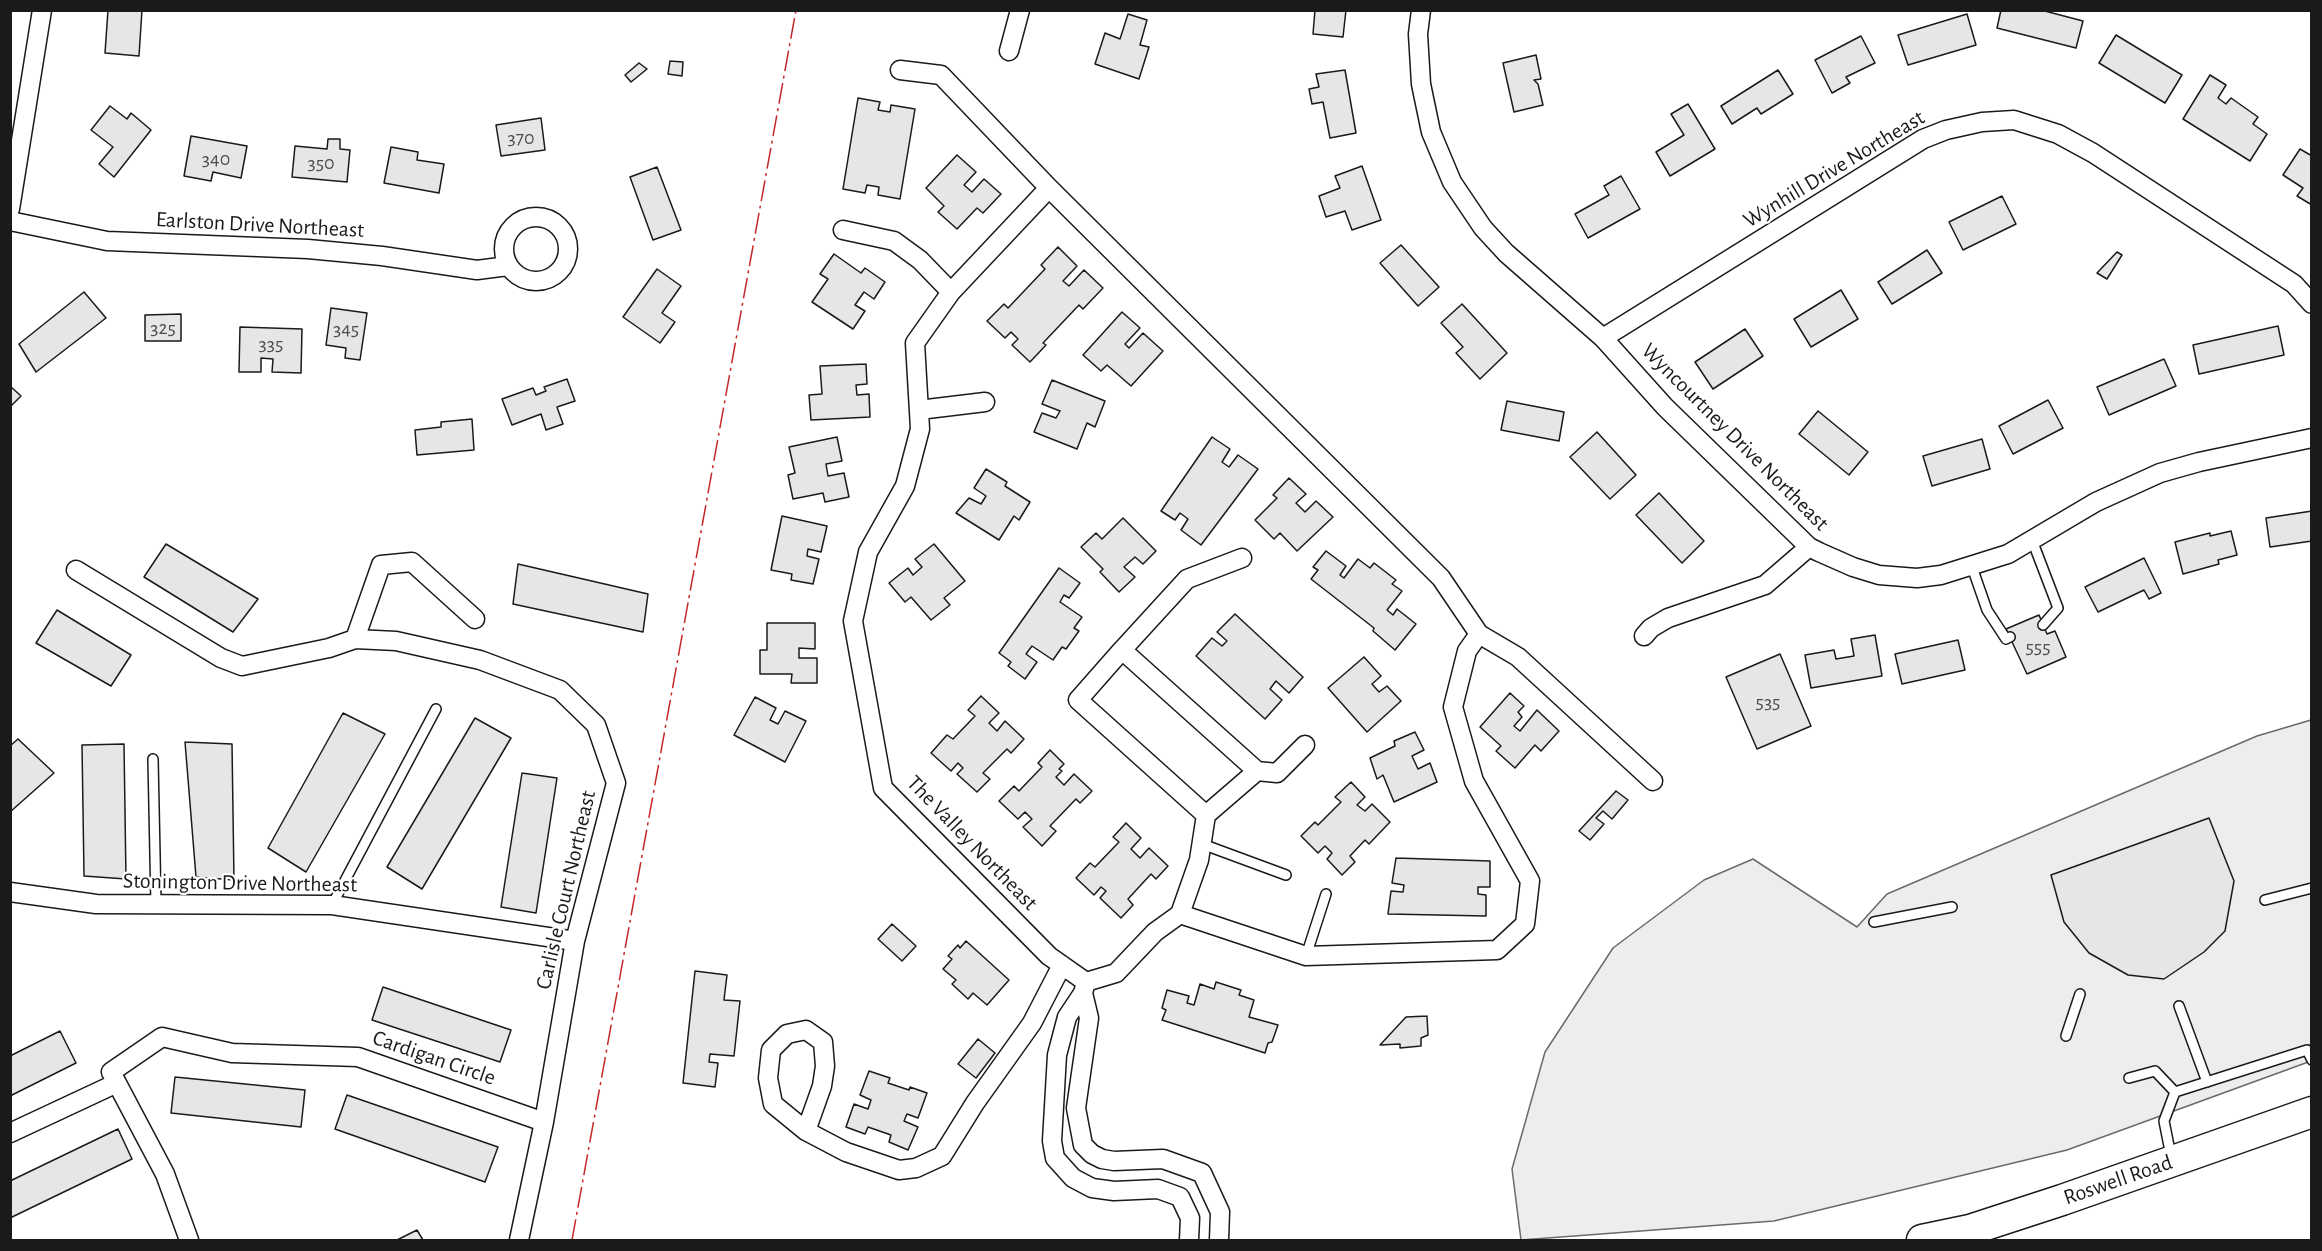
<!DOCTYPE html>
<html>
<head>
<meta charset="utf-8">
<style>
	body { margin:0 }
	#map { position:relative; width:2322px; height:1251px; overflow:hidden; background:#fff; font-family:"Alegreya Sans",sans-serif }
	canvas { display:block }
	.frame { position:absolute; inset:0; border:12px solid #1a1a1a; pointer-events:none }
</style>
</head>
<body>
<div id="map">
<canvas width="2322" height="1251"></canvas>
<div class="frame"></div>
</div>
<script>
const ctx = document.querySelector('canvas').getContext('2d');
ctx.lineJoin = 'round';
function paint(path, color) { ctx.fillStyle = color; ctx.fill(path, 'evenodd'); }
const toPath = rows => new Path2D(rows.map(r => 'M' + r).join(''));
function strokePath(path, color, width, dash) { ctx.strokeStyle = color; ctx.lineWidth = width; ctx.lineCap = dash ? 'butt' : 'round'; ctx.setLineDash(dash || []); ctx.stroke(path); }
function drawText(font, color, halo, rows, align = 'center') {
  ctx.font = font + ' "Alegreya Sans",sans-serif'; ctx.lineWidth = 4.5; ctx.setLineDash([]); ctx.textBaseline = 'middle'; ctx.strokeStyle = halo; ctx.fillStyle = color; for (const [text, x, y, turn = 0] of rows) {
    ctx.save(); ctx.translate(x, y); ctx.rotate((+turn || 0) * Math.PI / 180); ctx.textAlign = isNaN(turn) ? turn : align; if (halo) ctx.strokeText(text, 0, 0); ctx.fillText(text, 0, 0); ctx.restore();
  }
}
const parking = toPath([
	[2311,720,2311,1061,2067,1150,1774,1221,1521,1240,1512,1169,1545,1052,1613,948,1704,880,1753,859,1857,927,1887,894,2257,736,2311,720]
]);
paint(parking, '#ededed');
strokePath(parking, '#6a6a6a', 1.5);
const building = toPath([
	[108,10,142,10,139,56,105,53,108,10],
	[1315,10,1346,10,1343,37,1313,34,1315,10],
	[2001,10,2041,10,2083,21,2076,48,1997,28,2001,10],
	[1128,14,1147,20,1140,45,1149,47,1139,79,1095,64,1105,33,1120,39,1128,14],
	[1967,14,1976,45,1908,65,1898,35,1967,14],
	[2116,35,2182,75,2165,103,2099,63,2116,35],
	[1861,36,1875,63,1846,77,1850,83,1832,93,1815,60,1861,36],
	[1536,55,1541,79,1534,80,1538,84,1543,105,1514,112,1503,63,1536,55],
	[670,61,683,62,682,76,668,74,670,61],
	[639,63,647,69,631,82,625,75,639,63],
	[1345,70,1356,133,1330,138,1323,102,1312,104,1309,89,1319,87,1316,74,1345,70],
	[1778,70,1793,94,1761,114,1757,108,1732,124,1721,106,1778,70],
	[2210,75,2226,85,2218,98,2226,104,2231,98,2258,117,2253,124,2267,134,2250,161,2183,119,2210,75],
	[858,98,880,102,878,110,890,112,891,105,915,109,900,199,878,195,879,187,867,185,865,193,843,189,858,98],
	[1688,104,1715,149,1670,176,1656,152,1684,135,1671,114,1688,104],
	[110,106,127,119,131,113,151,130,114,177,99,164,113,147,91,130,110,106],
	[541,118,545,150,501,156,496,125,541,118],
	[191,136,247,146,241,178,213,172,211,181,184,176,191,136],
	[328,139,340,139,340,149,350,150,347,182,292,177,295,146,327,149,328,139],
	[391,147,418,152,417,160,444,164,439,193,384,183,391,147],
	[2300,149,2312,156,2312,205,2297,196,2303,188,2283,175,2300,149],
	[957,155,976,172,964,185,972,192,984,179,1001,194,983,213,977,208,957,229,938,212,944,206,926,188,957,155],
	[1362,166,1381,220,1352,230,1345,211,1326,217,1319,196,1340,188,1335,176,1362,166],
	[657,167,681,230,653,240,630,177,657,167],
	[1621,176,1640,209,1588,238,1575,214,1609,195,1604,186,1621,176],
	[2002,196,2016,224,1963,250,1949,222,2002,196],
	[1401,245,1439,287,1418,306,1380,263,1401,245],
	[1058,247,1077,266,1063,281,1069,286,1084,270,1103,288,1083,309,1079,305,1043,343,1046,345,1030,362,1012,345,1018,339,1011,332,1005,338,987,321,1004,304,1008,308,1045,269,1041,265,1058,247],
	[1927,250,1942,273,1892,304,1878,282,1927,250],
	[2117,252,2122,255,2107,279,2097,273,2117,252],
	[834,254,861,273,865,268,885,282,874,299,864,292,855,305,865,311,853,329,812,302,828,279,820,274,834,254],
	[657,269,681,286,662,313,675,322,660,343,623,317,657,269],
	[1841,290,1858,319,1811,347,1794,319,1841,290],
	[84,292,106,318,36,372,19,344,84,292],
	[1462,304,1507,353,1480,379,1456,353,1463,347,1441,323,1462,304],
	[331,308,367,313,360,360,345,358,346,348,326,345,331,308],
	[1122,312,1140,328,1125,344,1129,348,1143,333,1163,351,1131,386,1107,365,1101,371,1083,355,1122,312],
	[181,314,181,341,145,341,145,315,181,314],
	[2278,326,2284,355,2199,374,2193,345,2278,326],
	[240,327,302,329,301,373,272,372,273,359,261,358,261,372,239,372,240,327],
	[1745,329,1763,356,1713,389,1695,362,1745,329],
	[2164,359,2176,386,2109,415,2097,387,2164,359],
	[866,364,867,384,856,385,857,395,869,394,870,417,811,420,809,395,822,394,820,366,866,364],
	[567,379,575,401,557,407,563,424,546,430,541,414,512,425,502,399,533,388,536,395,546,391,544,387,567,379],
	[1052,380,1105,401,1095,427,1087,423,1077,449,1034,432,1042,413,1056,418,1060,411,1042,404,1052,380],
	[10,386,21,396,10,407,10,386],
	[2048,400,2063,428,2013,454,1999,426,2048,400],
	[1507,401,1564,412,1559,441,1501,430,1507,401],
	[1818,411,1868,452,1849,475,1799,434,1818,411],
	[472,419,474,450,417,455,415,430,441,427,441,422,472,419],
	[1597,432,1636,475,1610,499,1570,457,1597,432],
	[837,437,842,461,826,464,828,476,844,473,849,497,825,502,823,493,793,499,788,475,795,473,789,447,837,437],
	[1212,437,1230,449,1222,462,1229,467,1238,455,1258,469,1201,545,1181,530,1188,519,1180,513,1175,520,1161,511,1212,437],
	[1982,439,1990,469,1932,486,1923,456,1982,439],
	[986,469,1007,482,1005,486,1030,502,1019,520,1014,516,999,540,956,513,969,498,981,504,986,496,974,488,986,469],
	[1289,478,1306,494,1296,503,1305,512,1316,501,1333,517,1297,551,1280,533,1274,539,1255,520,1277,498,1273,495,1289,478],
	[1659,493,1704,541,1682,563,1636,515,1659,493],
	[2312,511,2312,541,2270,547,2266,518,2312,511],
	[782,516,827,526,821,552,808,549,807,556,819,559,813,584,791,580,792,574,771,570,782,516],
	[1123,518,1156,551,1143,564,1135,557,1124,567,1135,577,1119,592,1100,572,1103,569,1081,547,1096,533,1102,539,1123,518],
	[2231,531,2237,555,2218,560,2219,564,2183,574,2175,542,2210,533,2210,536,2231,531],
	[166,544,258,599,233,632,144,577,166,544],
	[934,544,965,581,944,598,950,605,931,620,911,597,905,602,889,583,908,568,913,575,922,567,915,559,934,544],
	[1326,551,1346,566,1340,575,1344,578,1358,559,1370,568,1374,563,1396,580,1392,584,1402,591,1387,610,1393,615,1397,609,1416,624,1395,650,1373,631,1374,628,1311,579,1318,570,1313,567,1326,551],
	[2144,558,2161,593,2149,599,2144,590,2098,612,2085,587,2144,558],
	[518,564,648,594,643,632,513,604,518,564],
	[1059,568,1080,583,1069,598,1064,595,1060,602,1082,617,1074,628,1079,631,1066,649,1062,647,1053,660,1032,646,1026,654,1037,662,1025,679,1008,666,1011,662,999,653,1059,568],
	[57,610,131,655,111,686,36,643,57,610],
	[1235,614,1303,677,1289,693,1276,681,1270,689,1282,700,1265,719,1196,656,1212,638,1222,646,1227,641,1217,632,1235,614],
	[2039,615,2047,634,2055,631,2066,657,2027,674,2006,629,2039,615],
	[767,623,815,623,815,649,799,648,799,658,817,658,817,683,791,683,792,674,760,674,760,650,767,650,767,623],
	[1875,635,1882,676,1811,688,1805,655,1834,650,1836,659,1854,656,1851,639,1875,635],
	[1958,640,1965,670,1902,684,1895,654,1958,640],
	[1780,654,1811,726,1757,749,1726,677,1780,654],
	[1364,657,1381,676,1372,684,1379,692,1387,686,1401,701,1367,732,1328,688,1364,657],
	[1510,693,1524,706,1518,712,1522,717,1514,726,1520,731,1537,710,1559,731,1541,751,1535,745,1515,768,1496,751,1501,746,1480,727,1510,693],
	[981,696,999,713,989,723,997,731,1005,721,1024,739,1011,753,1007,749,983,773,990,779,977,792,957,774,963,768,958,763,951,771,931,753,947,735,953,739,975,716,968,710,981,696],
	[755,697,776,708,770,720,778,724,785,711,806,721,785,762,734,735,755,697],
	[343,713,385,734,306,872,268,848,343,713],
	[475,718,511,738,422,889,387,867,475,718],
	[1415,732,1424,750,1412,756,1418,769,1430,763,1437,782,1394,802,1383,775,1377,779,1370,758,1395,746,1394,741,1415,732],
	[18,739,54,773,10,812,10,746,18,739],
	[185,742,232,744,234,880,196,877,185,742],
	[124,744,126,879,84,876,82,745,124,744],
	[1050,750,1064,764,1059,769,1062,771,1056,777,1064,785,1074,774,1092,791,1080,803,1076,799,1050,826,1056,831,1042,846,1023,827,1032,819,1025,812,1018,819,999,801,1014,786,1019,791,1042,767,1038,763,1050,750],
	[522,773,557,778,536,913,501,907,522,773],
	[1351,782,1365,797,1357,805,1365,811,1372,804,1390,822,1369,844,1365,840,1350,856,1355,862,1342,875,1327,859,1332,853,1325,846,1318,853,1301,836,1315,822,1318,825,1341,802,1335,797,1351,782],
	[1616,791,1628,800,1612,819,1603,811,1596,818,1604,824,1590,840,1579,831,1616,791],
	[2209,818,2234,881,2225,931,2204,952,2164,979,2128,975,2089,953,2064,922,2051,875,2209,818],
	[1126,823,1141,838,1131,849,1140,858,1149,848,1168,866,1156,879,1151,874,1128,899,1133,905,1121,918,1100,898,1106,891,1101,887,1094,895,1076,878,1090,863,1095,867,1119,842,1113,837,1126,823],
	[1396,858,1490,861,1490,887,1478,887,1478,894,1486,895,1486,916,1388,914,1391,891,1403,892,1404,885,1392,883,1396,858],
	[892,924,916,946,902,961,878,939,892,924],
	[966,941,1009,980,987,1005,973,993,968,999,952,984,956,980,943,969,952,959,948,956,958,945,960,948,966,941],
	[695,971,727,975,724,1000,740,1001,734,1056,710,1054,709,1062,718,1063,715,1087,683,1083,695,971],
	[1216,982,1241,990,1239,995,1254,1000,1249,1017,1278,1025,1272,1042,1268,1043,1265,1053,1162,1020,1166,1010,1162,1008,1167,990,1189,996,1187,1003,1194,1005,1200,984,1214,989,1216,982],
	[383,987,511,1030,500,1062,372,1020,383,987],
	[1427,1016,1428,1035,1421,1038,1421,1046,1400,1048,1400,1044,1380,1045,1406,1017,1427,1016],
	[60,1031,76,1063,10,1096,10,1056,60,1031],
	[978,1039,995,1053,976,1078,958,1064,978,1039],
	[869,1071,890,1078,888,1083,909,1090,910,1087,927,1093,918,1118,907,1114,904,1121,918,1127,908,1150,889,1142,891,1135,868,1127,865,1134,846,1127,854,1104,868,1109,871,1100,860,1095,869,1071],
	[175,1077,305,1090,301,1127,171,1113,175,1077],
	[347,1095,498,1147,485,1182,335,1129,347,1095],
	[118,1129,132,1159,10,1218,10,1181,118,1129],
	[417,1230,423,1240,397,1240,417,1230]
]);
paint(building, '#e6e6e6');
strokePath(building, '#1a1a1a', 1.5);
const service = toPath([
	[2032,540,2058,608,2043,625],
	[1972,567,1987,610,2006,639,2010,637],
	[153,759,156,904],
	[1202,844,1286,875],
	[2265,900,2312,888],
	[332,905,436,709],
	[1874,922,1952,907],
	[1306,956,1326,894],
	[2179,1006,2207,1082],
	[2066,1036,2080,994],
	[2129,1078,2155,1071,2175,1092],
	[2171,1156,2164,1121,2175,1092,2307,1050,2312,1060]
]);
const minor = toPath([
	[1421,10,1418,34,1421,84,1431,132,1452,182,1483,228,1506,253,1603,338,1665,407,1809,547,1819,552,1853,567,1879,575,1917,578,1941,575,2008,554,2096,502,2160,473,2199,462,2312,438],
	[1009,51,1020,10],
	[900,70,941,75,1049,188,1441,578,1479,634,1518,657,1653,781],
	[1049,188,951,292,915,343,920,429,905,486,868,552,853,621,883,788,1049,956,1086,982],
	[10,209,42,10],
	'504 249a32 32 0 1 1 64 0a32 32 0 1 1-64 0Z',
	[10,221,107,241,308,249,382,256,477,270,508,266],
	[843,230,894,241,920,260,951,292],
	[1603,338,1923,139,1946,130,1982,122,2014,120,2058,134,2093,153,2294,284,2312,304],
	[919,410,985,402],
	[1242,558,1187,579,1122,650,1257,771],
	[76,570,221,658,242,666,329,648,355,639,396,641,480,660,560,690,596,725,616,783,575,941,544,1122,519,1240],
	[1644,636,1651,628,1668,618,1765,585,1809,547],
	[355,639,381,565,412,562,475,619],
	[1122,650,1078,700,1206,815],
	[10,892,96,904,332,905,575,941],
	[1180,914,1199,860,1206,815,1257,771,1277,773,1305,745],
	[1086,982,1116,973,1155,932,1180,914,1306,956,1497,950,1525,924,1530,881,1474,781,1453,707,1467,651,1479,634],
	[1086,982,1083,993,1067,1017,1057,1055,1052,1141,1055,1158,1073,1178,1092,1188,1114,1191,1158,1189,1180,1197,1190,1218,1189,1240],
	[1083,993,1089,1018,1076,1108,1083,1145,1092,1154,1102,1159,1114,1161,1163,1159,1202,1173,1220,1212,1219,1240],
	[806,1131,822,1086,825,1066,823,1042,806,1030,787,1034,771,1050,768,1078,773,1104,806,1131,846,1152,899,1170,916,1168,942,1156,975,1103,1032,1023,1062,965],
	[10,1133,117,1083],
	[189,1240,165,1174,111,1072,162,1037,232,1053,358,1057,544,1122]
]);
const primary = toPath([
	[1922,1240,1970,1230,2062,1200,2312,1112]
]);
strokePath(service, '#1a1a1a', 12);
strokePath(minor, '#1a1a1a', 21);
strokePath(primary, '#1a1a1a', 33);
strokePath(service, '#fff', 9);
strokePath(minor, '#fff', 18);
strokePath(primary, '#fff', 30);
strokePath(toPath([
	[572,1240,796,10]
]), '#c62828', 1.5, [21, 4.5, 3, 4.5]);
drawText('20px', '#4d4d4d', null, [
	["370",521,138],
	["340",216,159],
	["350",321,163],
	["325",163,328],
	["345",346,329],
	["335",271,344],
	["555",2038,647],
	["535",1768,702]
]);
drawText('22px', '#1a1a1a', '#fff', [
	["Wynhill Drive Northeast",1834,169,-31],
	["Earlston Drive Northeast",260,225,3],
	["Wyncourtney Drive Northeast",1735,437,45],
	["The Valley Northeast",972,843,46],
	["Stonington Drive Northeast",240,883,1],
	["Carlisle Court Northeast",566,890,-77],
	["Cardigan Circle",434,1058,19],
	["Roswell Road",2118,1180,-19]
]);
</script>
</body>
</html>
